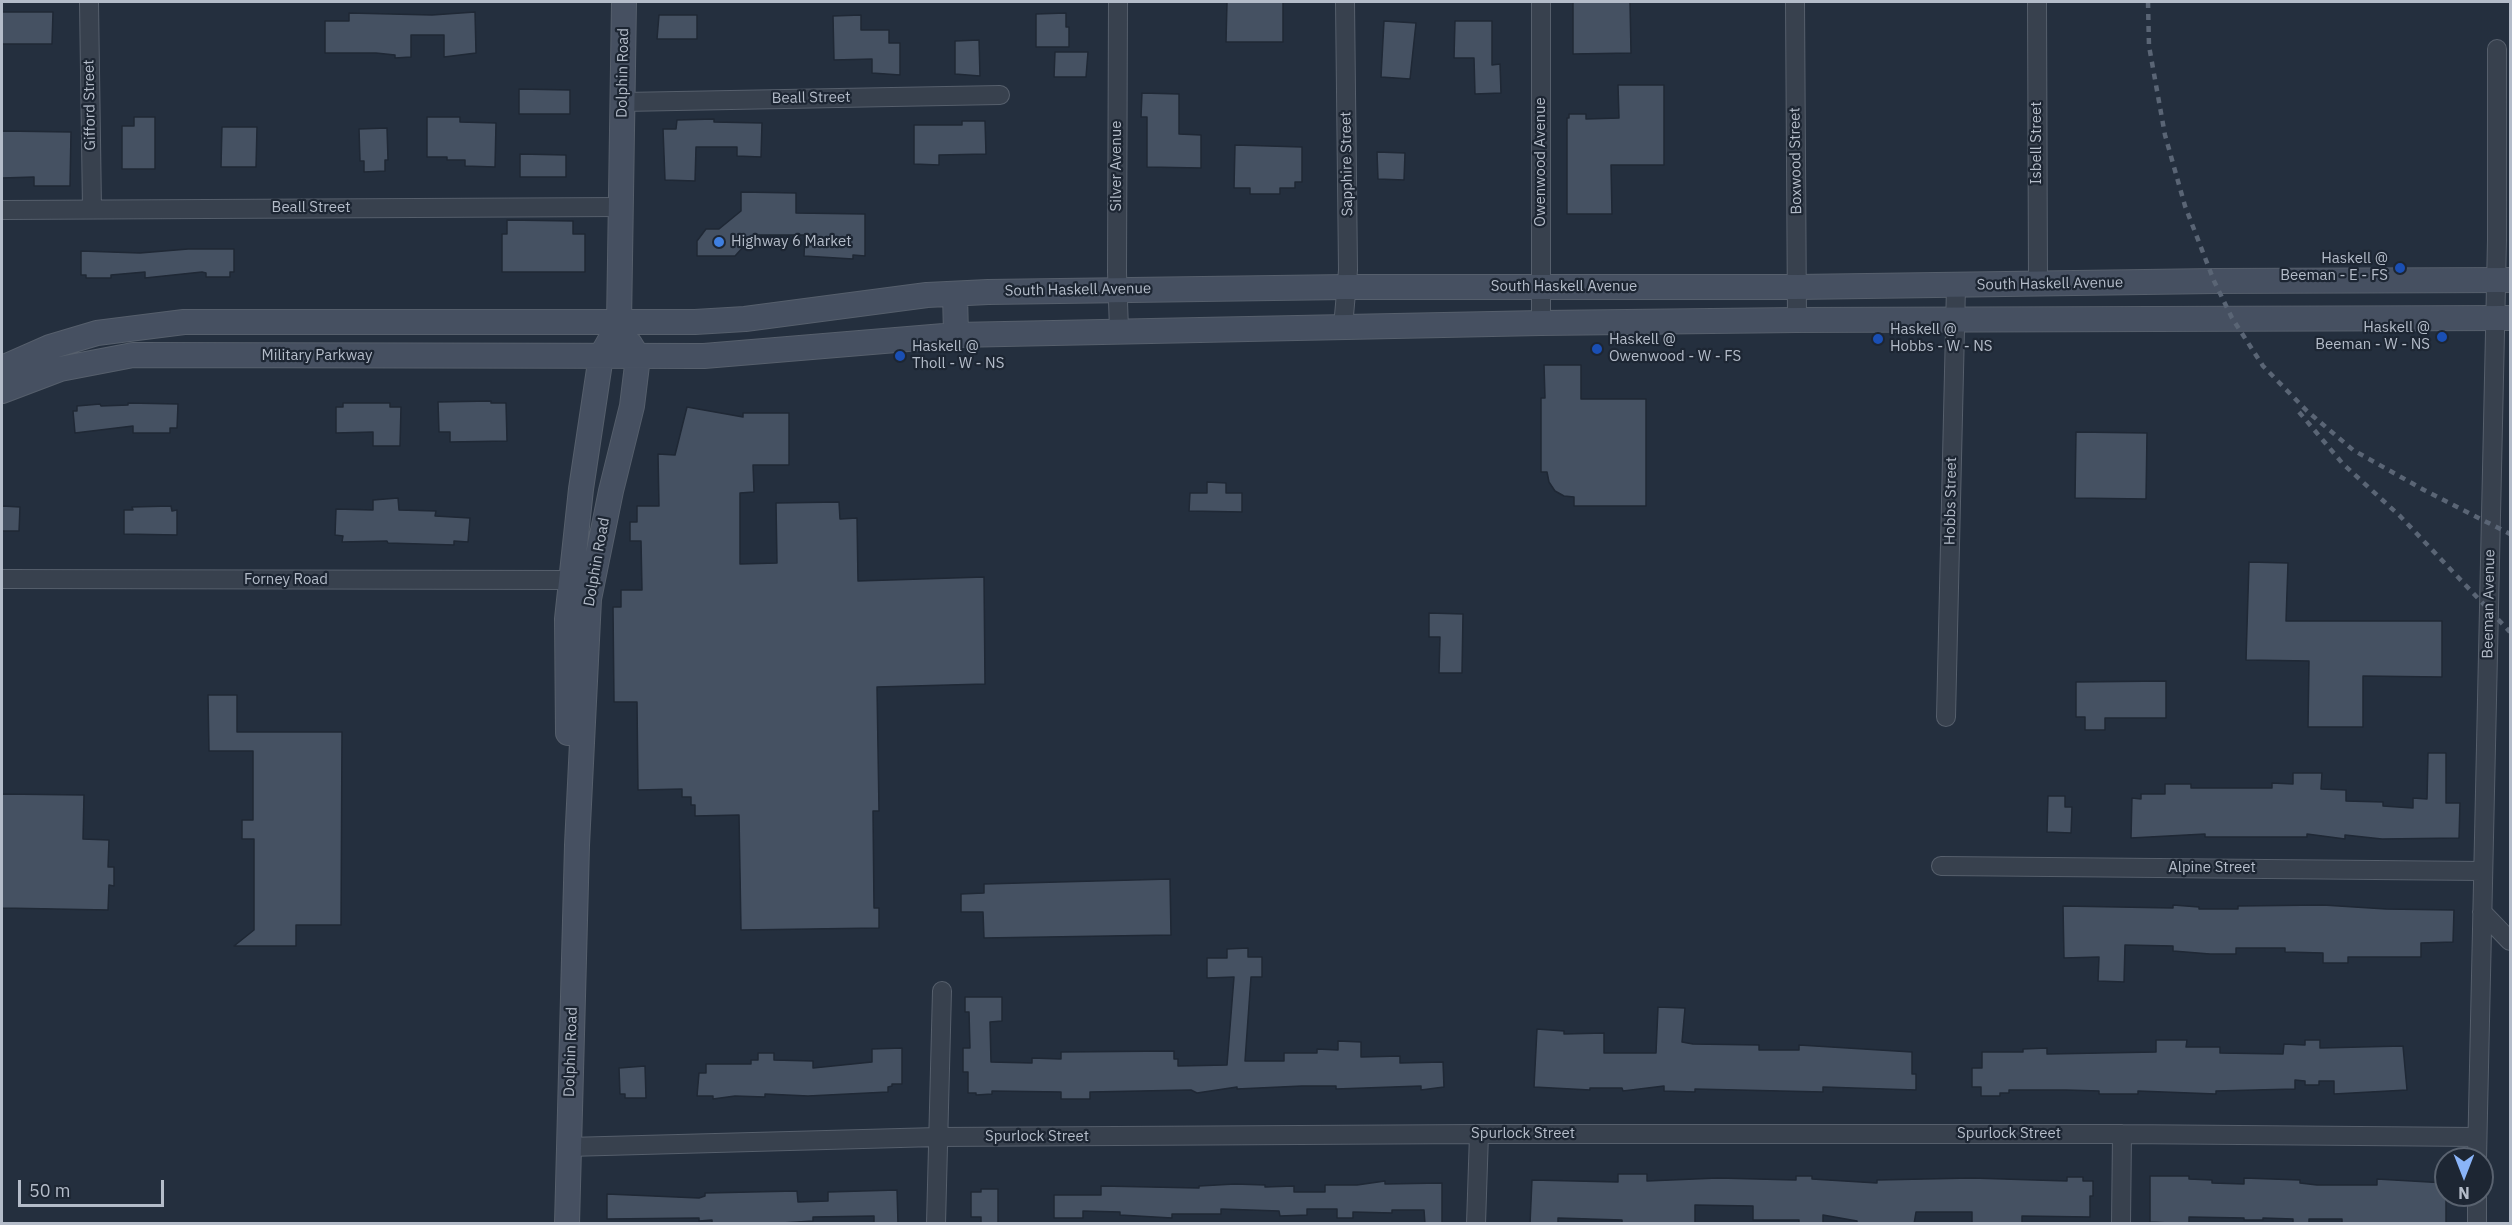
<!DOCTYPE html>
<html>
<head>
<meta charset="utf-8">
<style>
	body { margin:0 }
	#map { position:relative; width:2512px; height:1225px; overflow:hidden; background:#242f3e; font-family:"IBM Plex Sans",sans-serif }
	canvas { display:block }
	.frame { position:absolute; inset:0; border:3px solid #b4bcc9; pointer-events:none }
	.north { position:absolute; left:2434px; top:1147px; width:60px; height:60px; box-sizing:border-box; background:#1d2633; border:2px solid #59626f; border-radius:50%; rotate:180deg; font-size:16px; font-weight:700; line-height:24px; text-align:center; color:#b4bcc9 }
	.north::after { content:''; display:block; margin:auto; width:21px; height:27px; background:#8ab4f8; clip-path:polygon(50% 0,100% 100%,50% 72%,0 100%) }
	.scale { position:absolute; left:18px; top:1180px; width:146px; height:27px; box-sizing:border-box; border:3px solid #b4bcc9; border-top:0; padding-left:8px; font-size:18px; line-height:21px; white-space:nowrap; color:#b4bcc9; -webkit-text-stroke:4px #1d2633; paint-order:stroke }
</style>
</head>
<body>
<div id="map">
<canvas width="2512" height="1225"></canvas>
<div class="frame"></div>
<div class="north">N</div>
<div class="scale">50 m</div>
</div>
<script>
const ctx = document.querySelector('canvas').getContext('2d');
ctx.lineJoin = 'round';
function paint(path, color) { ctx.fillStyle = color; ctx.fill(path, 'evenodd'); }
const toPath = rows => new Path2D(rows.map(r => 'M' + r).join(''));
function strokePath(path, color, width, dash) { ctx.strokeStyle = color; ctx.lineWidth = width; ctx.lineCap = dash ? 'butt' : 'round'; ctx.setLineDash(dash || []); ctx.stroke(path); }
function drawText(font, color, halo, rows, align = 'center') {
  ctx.font = font + ' "IBM Plex Sans",sans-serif'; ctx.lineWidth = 4.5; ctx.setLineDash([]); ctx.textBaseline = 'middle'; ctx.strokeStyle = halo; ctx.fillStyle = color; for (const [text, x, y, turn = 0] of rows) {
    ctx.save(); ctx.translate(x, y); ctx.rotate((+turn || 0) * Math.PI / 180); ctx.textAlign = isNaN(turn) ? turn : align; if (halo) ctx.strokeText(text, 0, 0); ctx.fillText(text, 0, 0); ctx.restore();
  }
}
const building = toPath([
	[1227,2,1283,2,1283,42,1226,42,1227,2],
	[1573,2,1630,2,1631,53,1573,54,1573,2],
	[2,12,53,12,52,44,2,44,2,12],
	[475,12,476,53,444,57,444,35,411,35,411,57,395,58,395,55,376,53,325,53,325,21,349,21,349,13,432,15,475,12],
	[1066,13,1066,27,1069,27,1069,47,1036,47,1036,14,1066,13],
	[659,15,697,15,697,39,657,39,659,15],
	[861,15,861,30,889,30,889,43,900,43,900,75,872,73,872,59,834,60,833,16,861,15],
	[1384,21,1416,23,1410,79,1381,77,1384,21],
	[1455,21,1492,21,1492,65,1500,64,1501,93,1475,94,1474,58,1454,58,1455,21],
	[979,40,980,76,955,74,955,41,979,40],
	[1055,52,1088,52,1086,77,1054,77,1055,52],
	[1618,85,1664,85,1664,165,1611,165,1612,214,1567,214,1567,118,1569,118,1569,114,1586,114,1586,119,1619,118,1618,85],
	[519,89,570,90,570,114,519,114,519,89],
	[1142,93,1179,94,1179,134,1201,135,1201,168,1147,167,1147,117,1141,117,1142,93],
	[134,117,155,117,155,169,122,169,122,126,134,126,134,117],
	[427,117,460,117,460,122,496,123,495,167,465,166,465,160,447,160,447,157,427,157,427,117],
	[714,119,714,122,762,123,761,157,737,156,737,147,696,147,695,181,665,180,663,129,676,129,677,120,714,119],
	[962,121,985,121,986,154,939,155,939,165,914,164,914,125,962,125,962,121],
	[222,127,257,127,256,167,221,167,222,127],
	[387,128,388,160,385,160,385,171,364,172,364,161,360,161,359,129,387,128],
	[2,131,71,132,70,186,34,186,34,177,2,178,2,131],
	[1235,145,1302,147,1302,182,1295,182,1295,188,1280,188,1280,194,1250,194,1250,188,1234,188,1235,145],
	[1377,152,1405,153,1404,180,1378,179,1377,152],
	[520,154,566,155,566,177,520,177,520,154],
	[741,192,796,193,796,213,865,214,865,256,853,255,853,259,804,256,805,235,754,235,735,256,697,256,697,241,706,229,719,229,741,211,741,192],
	[507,220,573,221,573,234,585,234,585,272,502,272,502,234,507,234,507,220],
	[188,249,234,249,234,272,230,272,230,277,206,277,206,273,202,272,145,278,145,272,111,275,111,278,86,278,86,275,81,275,81,251,140,253,188,249],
	[1544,365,1581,365,1581,399,1646,399,1646,506,1574,506,1574,497,1564,496,1555,491,1549,482,1547,472,1541,472,1541,398,1545,398,1544,365],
	[491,401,491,403,506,403,507,441,450,442,450,432,439,432,438,402,491,401],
	[128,403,178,404,177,428,170,428,170,433,133,433,133,426,75,433,73,411,77,411,77,406,100,404,101,406,128,405,128,403],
	[343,403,390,403,390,407,401,407,400,446,373,446,373,432,336,433,336,407,343,407,343,403],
	[687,407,743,417,743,413,789,413,789,465,753,465,754,492,740,493,740,564,777,563,776,503,839,502,840,519,857,518,858,581,984,577,985,684,877,687,879,811,873,811,874,908,879,908,879,928,741,930,739,815,695,816,695,805,691,805,691,797,682,797,682,789,638,790,637,702,614,702,613,607,621,607,621,590,642,590,641,541,630,541,630,522,637,522,637,506,659,506,658,454,675,455,687,407],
	[2076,432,2147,433,2146,499,2075,498,2076,432],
	[1207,482,1226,483,1226,493,1242,493,1242,512,1189,511,1190,493,1207,493,1207,482],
	[398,498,399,510,436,511,435,516,470,518,468,542,454,541,454,545,388,543,387,541,342,542,343,536,335,535,336,509,373,510,373,500,398,498],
	[2,506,20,507,19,531,2,531,2,506],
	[171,506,172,511,177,510,177,535,124,534,124,510,133,510,132,507,171,506],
	[2249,562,2288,563,2286,621,2442,621,2442,677,2363,676,2363,727,2308,727,2309,661,2246,660,2249,562],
	[1429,613,1463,614,1462,673,1439,673,1440,637,1429,637,1429,613],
	[2166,681,2166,718,2105,718,2105,730,2085,730,2085,717,2076,717,2076,682,2166,681],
	[208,695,237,695,237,732,342,732,341,925,296,925,296,946,234,946,254,930,254,839,242,839,242,820,253,820,253,751,209,751,208,695],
	[2428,753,2446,753,2446,803,2460,803,2459,838,2382,839,2345,835,2345,839,2307,834,2307,837,2205,837,2205,834,2131,838,2132,798,2141,799,2141,794,2165,794,2165,784,2191,784,2191,788,2272,788,2272,783,2293,784,2293,773,2322,773,2321,789,2346,790,2346,801,2383,802,2383,806,2413,808,2413,798,2427,799,2428,753],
	[2,794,84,795,83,839,109,840,108,867,114,867,114,886,109,885,108,910,2,908,2,794],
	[2048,796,2065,796,2065,807,2072,807,2071,833,2047,832,2048,796],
	[1170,879,1171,935,984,938,983,912,961,912,961,894,984,893,984,884,1170,879],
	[2173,905,2199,907,2199,909,2238,909,2238,906,2323,905,2386,909,2454,910,2453,942,2421,943,2421,957,2348,957,2348,963,2323,963,2323,953,2285,952,2285,948,2236,948,2236,954,2210,954,2173,951,2173,946,2125,945,2124,982,2098,981,2099,957,2064,958,2063,906,2173,908,2173,905],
	[1248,948,1248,957,1262,957,1262,977,1251,977,1245,1061,1284,1061,1284,1053,1317,1053,1317,1049,1338,1050,1338,1041,1361,1042,1361,1057,1400,1056,1400,1063,1443,1062,1444,1087,1421,1090,1421,1086,1336,1089,1336,1086,1302,1086,1237,1089,1237,1087,1197,1093,1191,1090,1090,1092,1090,1099,1061,1099,1061,1092,992,1091,992,1094,976,1095,976,1093,968,1093,968,1072,963,1072,963,1048,970,1048,969,1012,965,1012,965,997,1002,997,1002,1021,990,1022,991,1062,1032,1063,1032,1058,1061,1059,1061,1052,1174,1051,1174,1059,1178,1059,1178,1066,1227,1065,1234,977,1207,978,1207,958,1227,958,1227,949,1248,948],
	[1658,1007,1685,1008,1682,1042,1693,1044,1759,1045,1759,1050,1799,1050,1799,1045,1912,1052,1912,1074,1916,1074,1916,1090,1823,1087,1823,1092,1695,1089,1695,1092,1664,1091,1664,1086,1623,1091,1622,1088,1590,1088,1590,1090,1534,1087,1537,1029,1564,1031,1564,1034,1604,1033,1604,1053,1656,1053,1658,1007],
	[2156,1040,2187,1040,2186,1047,2220,1047,2220,1053,2283,1054,2284,1044,2305,1045,2305,1040,2320,1040,2320,1048,2403,1046,2407,1090,2334,1094,2334,1081,2319,1081,2319,1085,2305,1085,2305,1081,2295,1080,2295,1089,2216,1091,2216,1094,2138,1091,2138,1094,2099,1094,2099,1091,2066,1090,2009,1090,2009,1093,2000,1093,2000,1096,1981,1096,1981,1087,1972,1087,1972,1068,1982,1068,1982,1052,2023,1052,2023,1049,2047,1048,2047,1054,2156,1052,2156,1040],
	[902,1048,902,1084,892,1084,892,1086,888,1087,888,1092,808,1096,765,1094,765,1097,735,1096,713,1099,713,1096,697,1096,699,1073,706,1073,706,1064,751,1064,751,1060,758,1060,758,1053,774,1053,774,1060,813,1061,813,1068,872,1062,872,1049,902,1048],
	[645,1066,646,1098,625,1098,625,1094,620,1094,619,1068,645,1066],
	[1618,1174,1647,1174,1647,1181,1718,1178,1796,1180,1796,1176,1812,1176,1812,1179,1877,1183,1877,1180,1972,1178,2067,1181,2067,1177,2083,1177,2083,1181,2093,1181,2093,1196,2090,1196,2090,1217,2022,1216,2022,1224,1972,1224,1972,1212,1916,1212,1914,1224,1857,1224,1857,1221,1823,1215,1823,1224,1799,1224,1799,1220,1753,1220,1753,1206,1695,1205,1695,1224,1622,1224,1622,1220,1558,1218,1558,1224,1530,1224,1532,1180,1618,1182,1618,1174],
	[2150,1176,2189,1176,2189,1179,2212,1180,2212,1183,2244,1184,2244,1178,2300,1180,2300,1183,2317,1185,2377,1185,2377,1179,2446,1183,2446,1224,2342,1224,2342,1219,2309,1219,2309,1224,2293,1224,2293,1219,2263,1218,2263,1220,2244,1220,2244,1218,2189,1217,2189,1224,2150,1222,2150,1176],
	[1385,1181,1385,1184,1442,1183,1442,1224,1425,1224,1424,1210,1392,1210,1392,1213,1353,1212,1353,1218,1337,1218,1337,1209,1307,1209,1307,1215,1280,1216,1279,1211,1221,1209,1221,1214,1172,1214,1172,1218,1120,1215,1120,1212,1083,1211,1083,1218,1054,1218,1054,1195,1101,1195,1101,1186,1199,1188,1199,1186,1235,1184,1265,1185,1265,1187,1294,1186,1294,1192,1325,1192,1325,1185,1357,1185,1385,1181],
	[981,1189,998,1189,998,1224,981,1224,981,1217,971,1217,971,1192,981,1192,981,1189],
	[897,1190,898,1224,874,1224,874,1216,813,1217,813,1221,766,1224,712,1224,712,1220,699,1221,699,1218,607,1219,607,1194,699,1198,705,1196,705,1193,797,1191,798,1202,828,1201,828,1192,897,1190]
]);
paint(building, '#455162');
strokePath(building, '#1f2835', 1.5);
const street = toPath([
	[89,2,92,209],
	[1118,2,1117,272,1119,330],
	[1541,2,1541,323],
	[1795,2,1797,320],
	[2037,2,2038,284],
	[623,102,1000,95],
	[2,210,621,207],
	[1343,327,1348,270,1345,2],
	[2,579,570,580],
	[1946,717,1956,286],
	[1941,866,2483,871],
	[2482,912,2510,941],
	[568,1147,937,1137,1479,1134,2122,1134,2477,1137],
	[2477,1159,2497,240,2497,49],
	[936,1224,942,991],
	[1476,1224,1479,1134],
	[2121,1224,2122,1134],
	[2477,1224,2477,1195]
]);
const secondary = toPath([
	[955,294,956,335],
	[2,368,50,347,97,333,184,322,695,322,745,319,927,295,988,292,1346,287,1797,287,2214,281,2510,280],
	[2,391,60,369,133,355,704,356,956,335,1541,323,1797,320,2510,318],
	[568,733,567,619,581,489,601,356,619,324,624,2],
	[567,1224,577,845,589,599,611,491,632,406,638,357,630,344]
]);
strokePath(street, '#565f6c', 20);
strokePath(secondary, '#565f6c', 26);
strokePath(street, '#38414e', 18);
strokePath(secondary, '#465061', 24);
strokePath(toPath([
	[2148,2,2149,46,2165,135,2185,206,2214,281,2232,318,2263,366,2307,411,2353,450,2424,490,2510,534],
	[2299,412,2343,464,2400,516,2510,632]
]), '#5a6575', 4.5, [6, 6]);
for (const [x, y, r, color] of [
	[719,242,6,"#3f7fe0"],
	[2400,268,6,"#1a4fb4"],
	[2442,337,6,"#1a4fb4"],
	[1878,339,6,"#1a4fb4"],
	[1597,349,6,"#1a4fb4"],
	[900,356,6,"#1a4fb4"]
]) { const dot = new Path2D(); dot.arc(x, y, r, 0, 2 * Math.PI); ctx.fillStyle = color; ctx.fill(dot); strokePath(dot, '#1d2633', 2); }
drawText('15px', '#b4bcc9', '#1d2633', [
	["Dolphin Road",623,73,-89],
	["Beall Street",811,98,-1],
	["Gifford Street",90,105,-91],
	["Isbell Street",2037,143,-90],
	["Boxwood Street",1796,161,-91],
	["Owenwood Avenue",1541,162,-90],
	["Sapphire Street",1347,164,-91],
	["Silver Avenue",1117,166,-90],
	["Beall Street",311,208],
	["South Haskell Avenue",2050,284,-1],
	["South Haskell Avenue",1564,287],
	["South Haskell Avenue",1078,290,-1],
	["Military Parkway",317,356],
	["Hobbs Street",1951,501,-89],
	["Dolphin Road",597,562,-80],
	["Forney Road",286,580],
	["Beeman Avenue",2489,604,-89],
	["Alpine Street",2212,868],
	["Dolphin Road",571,1052,-88],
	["Spurlock Street",1523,1134],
	["Spurlock Street",2009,1134],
	["Spurlock Street",1037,1137]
]);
drawText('15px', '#b4bcc9', '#1d2633', [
	["Highway 6 Market",731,242],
	["Haskell @",2388,259,"right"],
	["Beeman - E - FS",2388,276,"right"],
	["Haskell @",2430,328,"right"],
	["Beeman - W - NS",2430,345,"right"],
	["Haskell @",1890,330],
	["Hobbs - W - NS",1890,347],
	["Haskell @",1609,340],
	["Owenwood - W - FS",1609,357],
	["Haskell @",912,347],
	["Tholl - W - NS",912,364]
], 'left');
</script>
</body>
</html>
